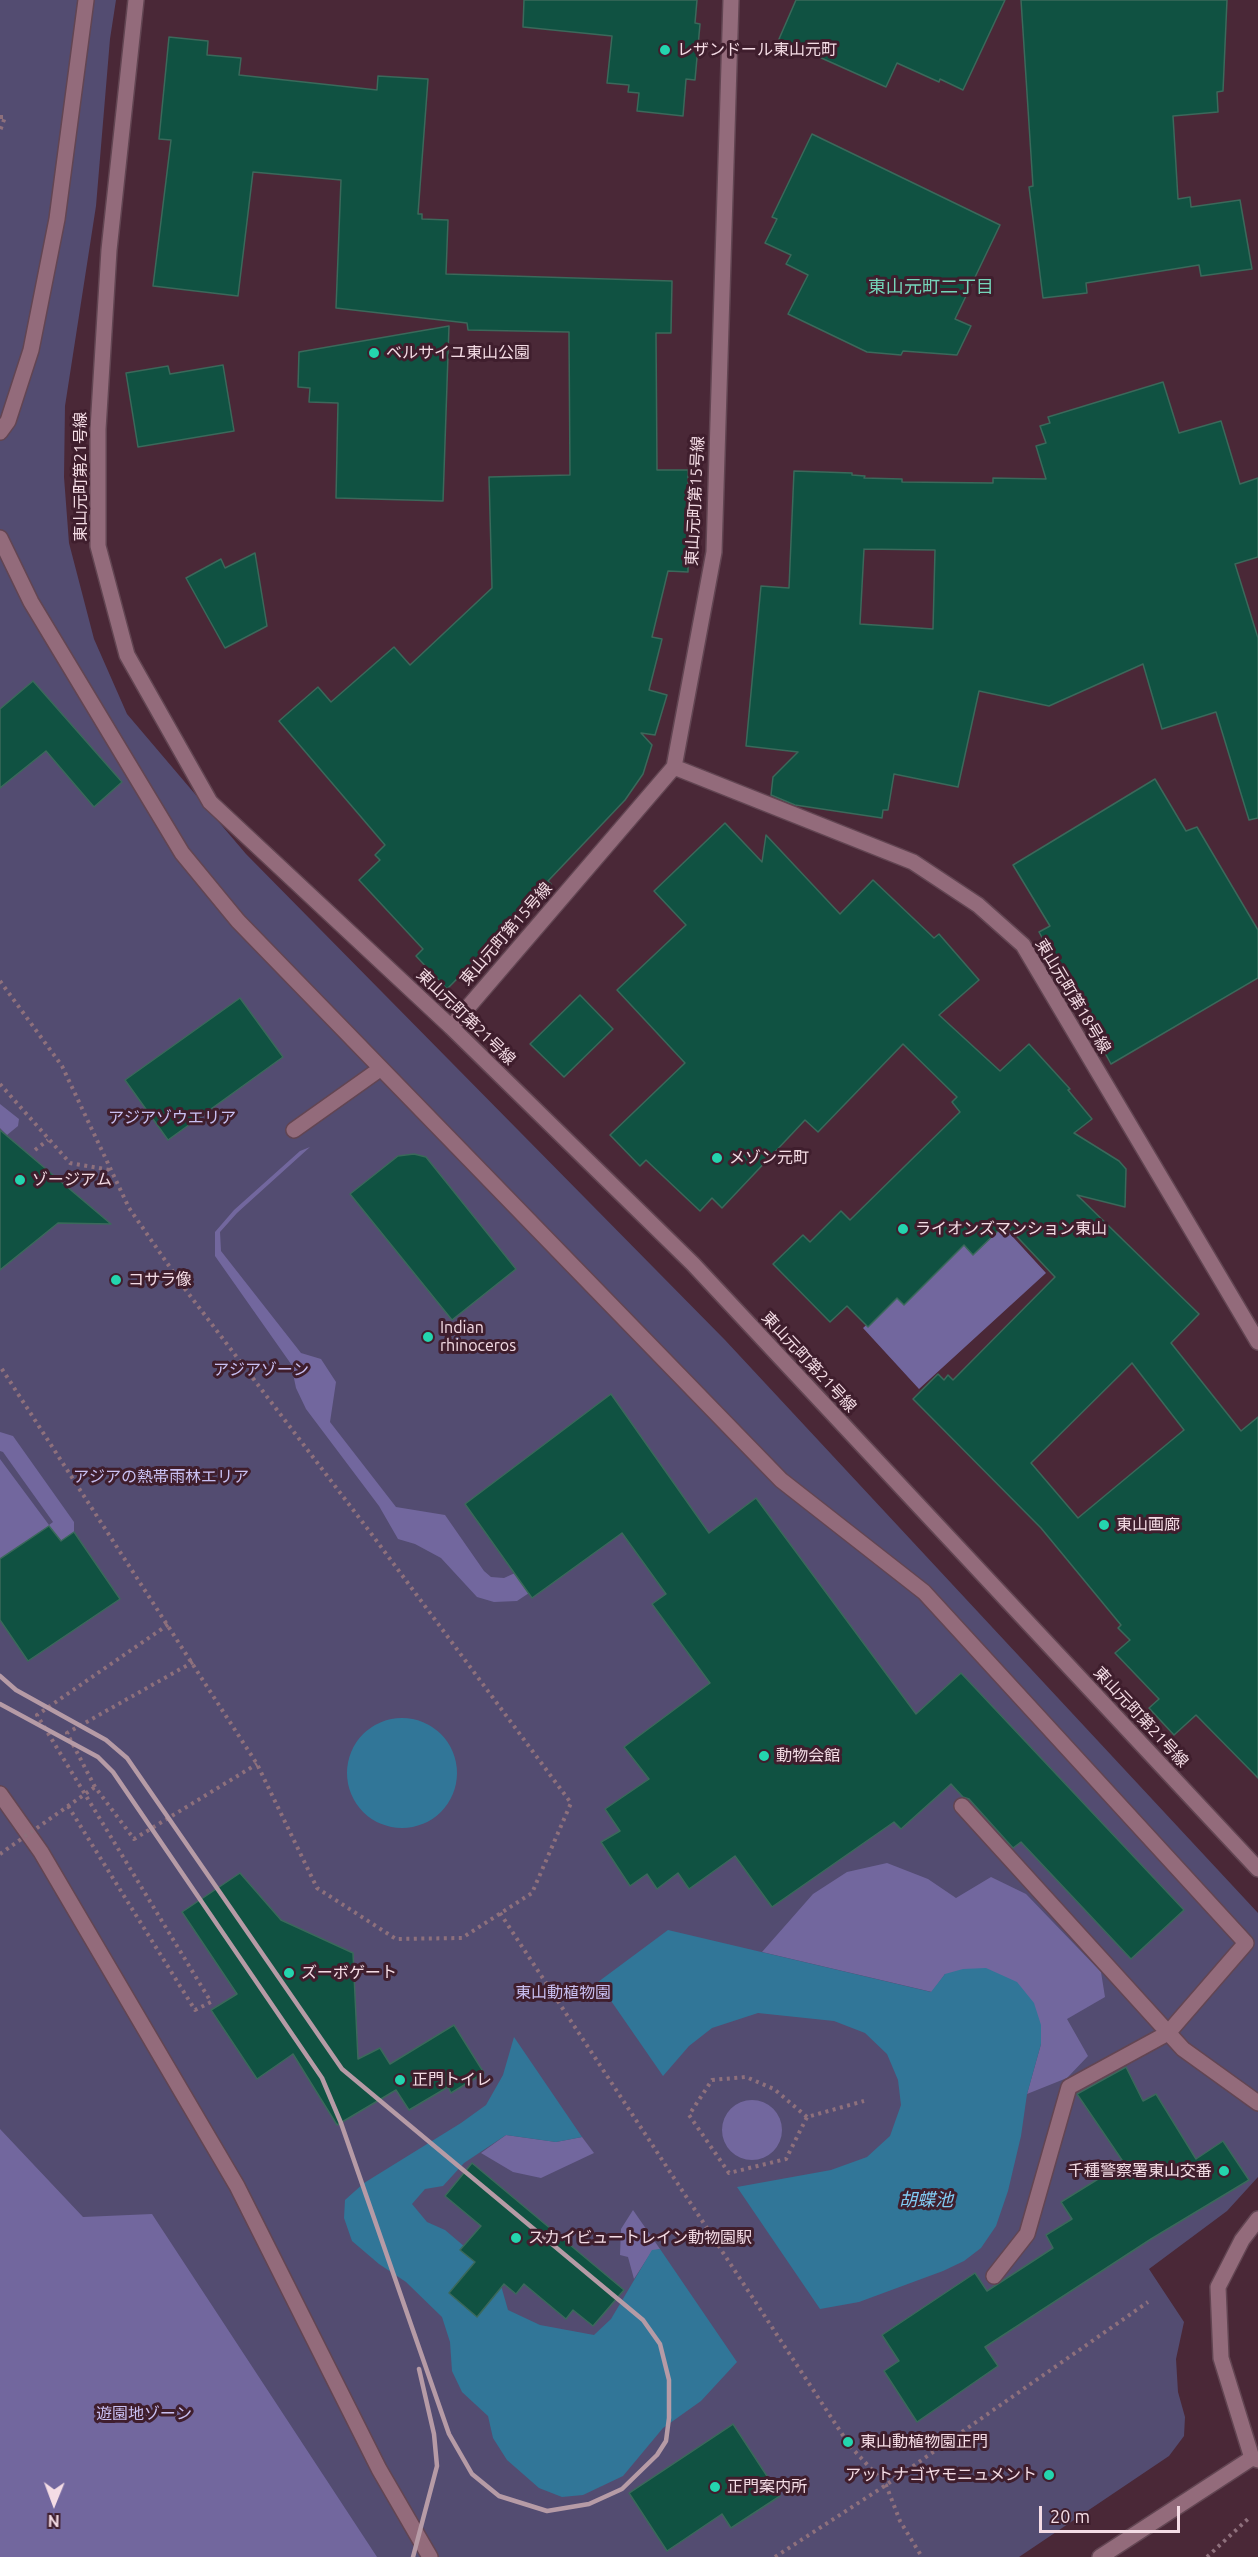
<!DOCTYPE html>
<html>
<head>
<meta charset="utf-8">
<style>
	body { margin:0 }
	#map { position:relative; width:1258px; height:2557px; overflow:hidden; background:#4a2837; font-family:Ubuntu,sans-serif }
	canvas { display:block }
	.north { position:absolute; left:24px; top:2473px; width:60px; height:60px; -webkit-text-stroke:4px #3f1e2d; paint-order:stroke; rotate:181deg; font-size:16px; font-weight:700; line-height:24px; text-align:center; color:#f4dce5 }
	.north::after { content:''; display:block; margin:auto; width:21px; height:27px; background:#f4dce5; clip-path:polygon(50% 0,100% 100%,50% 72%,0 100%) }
	.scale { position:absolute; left:1039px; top:2506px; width:141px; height:27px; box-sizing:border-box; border:3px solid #f4dce5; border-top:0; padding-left:8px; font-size:18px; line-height:21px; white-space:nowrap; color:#f4dce5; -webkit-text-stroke:4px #3f1e2d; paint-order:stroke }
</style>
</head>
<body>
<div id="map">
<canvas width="1258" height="2557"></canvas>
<div class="north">N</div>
<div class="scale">20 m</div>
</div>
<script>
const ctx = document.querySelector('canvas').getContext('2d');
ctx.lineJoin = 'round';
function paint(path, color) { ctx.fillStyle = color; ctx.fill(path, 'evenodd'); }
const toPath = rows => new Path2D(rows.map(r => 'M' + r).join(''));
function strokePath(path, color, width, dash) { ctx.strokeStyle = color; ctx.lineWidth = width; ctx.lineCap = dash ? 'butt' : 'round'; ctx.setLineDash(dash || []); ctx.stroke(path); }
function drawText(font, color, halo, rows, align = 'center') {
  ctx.font = font + ' Ubuntu,"Noto Sans JP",sans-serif'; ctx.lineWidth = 6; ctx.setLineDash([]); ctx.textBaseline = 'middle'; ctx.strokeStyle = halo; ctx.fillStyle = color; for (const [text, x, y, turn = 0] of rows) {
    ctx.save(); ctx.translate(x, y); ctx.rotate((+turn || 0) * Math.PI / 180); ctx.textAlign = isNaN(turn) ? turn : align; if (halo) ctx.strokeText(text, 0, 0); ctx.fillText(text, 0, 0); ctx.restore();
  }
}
paint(toPath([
	[0,0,116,0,110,39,96,206,65,406,64,477,69,543,94,639,127,714,246,854,725,1340,1258,1913,1258,2177,1227,2211,1149,2269,1184,2322,1176,2359,1178,2392,1185,2417,1184,2436,1169,2456,1019,2557,0,2557]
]), '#534c71');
paint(toPath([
	[0,1104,19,1119,18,1126,7,1135,0,1128],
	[310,1147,237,1213,220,1232,221,1251,301,1353,321,1359,336,1382,330,1422,396,1507,445,1515,484,1571,491,1577,504,1578,515,1573,529,1593,517,1601,494,1602,477,1597,441,1558,415,1544,398,1539,379,1506,306,1409,296,1388,291,1364,215,1256,215,1232,234,1210,300,1151],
	[990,1212,1046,1273,919,1389,863,1328],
	[0,1432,13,1436,74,1522,74,1532,61,1541,49,1526,0,1559,0,1459,49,1525,53,1522,3,1452,0,1451],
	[887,1863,928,1879,956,1898,991,1877,1026,1894,1101,1972,1105,1997,1067,2019,1088,2056,1067,2078,1027,2094,1041,2044,945,1974,932,1992,762,1952,813,1894,847,1872],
	'722 2130a30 30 0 1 1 60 0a30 30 0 1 1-60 0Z',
	[0,2129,83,2217,152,2214,377,2557,0,2557],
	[506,2135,556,2142,582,2137,594,2153,541,2178,513,2172,481,2153],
	[633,2210,660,2249,652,2251,634,2279,628,2257,620,2255,621,2229]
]), '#72679e');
paint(toPath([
	'347 1773a55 55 0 1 1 110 0a55 55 0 1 1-110 0Z',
	[668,1930,931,1992,945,1974,963,1969,986,1968,1017,1982,1034,2003,1041,2025,1041,2044,1027,2094,1021,2136,1008,2191,996,2226,981,2248,964,2261,943,2271,859,2302,820,2309,737,2187,831,2170,867,2157,890,2136,901,2105,898,2080,887,2054,865,2033,834,2021,758,2013,712,2028,689,2046,663,2076,598,1982],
	[514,2037,582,2137,556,2142,506,2135,464,2163,443,2186,425,2189,412,2204,427,2222,445,2230,498,2275,508,2310,540,2325,594,2335,611,2319,652,2250,660,2249,737,2362,701,2401,663,2428,623,2476,583,2495,562,2497,539,2488,507,2460,493,2438,488,2416,462,2392,452,2371,450,2342,442,2317,406,2282,379,2264,352,2241,344,2218,345,2200,364,2183,461,2123,486,2105,503,2075]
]), '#317698');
const building = toPath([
	[524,0,697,0,695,23,700,24,695,80,686,79,683,116,637,111,639,93,628,92,629,85,607,83,612,36,523,27,524,0],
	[796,0,1005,0,963,90,940,79,939,82,897,63,886,87,779,39,796,0],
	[1021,0,1227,0,1223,91,1217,92,1218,112,1173,116,1178,199,1190,197,1191,207,1240,200,1252,269,1201,276,1199,265,1086,283,1087,293,1043,298,1029,187,1033,186,1021,0],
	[169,37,208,41,207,55,241,58,239,75,377,90,378,76,428,79,418,214,422,214,422,219,448,220,446,274,672,281,671,333,656,333,657,470,688,470,688,572,668,571,652,637,662,639,649,690,667,695,655,735,641,733,652,745,643,774,625,800,548,881,551,884,447,989,416,956,423,949,359,880,380,860,375,855,385,845,279,721,318,687,331,702,394,647,410,665,492,588,489,477,570,475,569,332,468,330,467,323,336,308,341,180,253,172,238,296,153,286,171,140,159,139,169,37],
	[812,134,1000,225,955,319,971,326,957,355,903,351,901,355,867,352,788,314,808,275,786,264,791,255,765,243,777,219,772,217,812,134],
	[449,326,443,501,336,498,338,403,309,402,310,388,298,387,299,352,449,326],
	[223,365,234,431,138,447,126,373,168,366,170,374,223,365],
	[1163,382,1179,433,1221,421,1240,484,1258,478,1258,557,1235,564,1258,638,1258,818,1249,820,1216,712,1162,729,1143,664,1049,706,979,691,958,787,894,774,888,810,883,810,882,818,795,805,771,795,773,777,798,752,746,746,761,586,789,588,794,471,852,473,852,475,865,476,864,478,902,479,902,482,993,483,993,478,1046,479,1036,446,1046,443,1040,426,1050,423,1048,417,1163,382],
	[864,549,935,550,933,629,860,624,864,549],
	[255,553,267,626,225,648,186,578,221,559,225,568,255,553],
	[33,681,122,782,94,807,46,751,0,788,0,709,33,681],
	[1155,779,1186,831,1197,827,1258,930,1258,978,1111,1064,1039,932,1050,926,1013,865,1155,779],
	[725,823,762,862,766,835,840,914,873,880,934,938,939,934,979,980,939,1015,1000,1071,1029,1044,1070,1089,1068,1090,1092,1119,1074,1133,1119,1161,1126,1169,1125,1207,1077,1195,1199,1314,1171,1343,1241,1431,1258,1417,1258,1778,1196,1715,1174,1735,1149,1708,1159,1699,1115,1653,1130,1640,1118,1628,1121,1625,1041,1528,913,1399,938,1374,944,1380,948,1375,953,1380,1055,1277,1005,1224,973,1255,964,1245,904,1305,897,1298,868,1327,847,1306,830,1322,773,1264,803,1235,810,1242,841,1211,850,1220,960,1112,952,1102,957,1097,903,1044,818,1132,805,1120,722,1208,712,1198,700,1211,646,1160,640,1166,610,1135,685,1063,617,990,686,925,654,891,725,823],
	[1132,1363,1184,1430,1078,1518,1031,1463,1132,1363],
	[580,995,613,1029,564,1077,530,1044,580,995],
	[240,998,283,1057,168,1140,125,1080,240,998],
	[0,1130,111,1224,58,1223,0,1270,0,1130],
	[414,1154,426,1157,516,1269,452,1320,350,1194,398,1156,414,1154],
	[611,1394,709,1533,756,1498,916,1714,961,1673,1184,1910,1131,1959,1021,1842,1013,1848,969,1799,963,1797,951,1784,901,1829,894,1822,772,1907,735,1856,689,1889,678,1873,657,1889,647,1874,630,1886,601,1842,620,1831,605,1809,649,1779,624,1747,710,1683,652,1604,666,1594,622,1533,532,1598,465,1504,611,1394],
	[49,1526,61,1541,74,1532,120,1599,28,1661,0,1620,0,1559,49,1526],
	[240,1873,281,1920,353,1953,358,2059,380,2048,390,2064,454,2025,484,2073,451,2093,448,2087,409,2110,396,2090,337,2125,293,2054,257,2079,211,2010,237,1994,182,1912,240,1873],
	[1126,2067,1143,2101,1156,2094,1196,2159,1223,2141,1249,2180,1151,2239,985,2347,998,2366,917,2422,884,2371,899,2361,882,2335,975,2273,987,2291,1053,2248,1046,2235,1072,2219,1061,2202,1124,2163,1077,2094,1126,2067],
	[472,2163,624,2290,593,2326,573,2310,566,2319,524,2284,516,2294,504,2284,477,2317,449,2293,475,2262,460,2250,481,2226,445,2196,472,2163],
	[733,2424,780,2496,731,2528,722,2514,667,2551,629,2493,733,2424]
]);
paint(building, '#105242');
strokePath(building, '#3b695b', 1.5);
const service = toPath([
	[0,432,8,421,31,350,57,219,86,0],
	[0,538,31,602,182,853,238,921,781,1480,924,1592,1246,1943,1168,2033,1069,2087,1027,2234,994,2276],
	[294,1130,380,1069],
	[962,1806,1183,2049,1258,2103]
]);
const minor = toPath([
	[136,0,109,250,98,429,98,546,127,655,210,802,451,1027,693,1264,1258,1869],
	[674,767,913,862,978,905,1023,945,1258,1342],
	[451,1027,674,767,714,552,731,0],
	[0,1794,41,1852,237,2186,379,2469,430,2557],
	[1252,2458,1221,2358,1218,2287,1242,2240,1258,2219]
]);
const tertiary = toPath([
	[1100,2557,1252,2458,1258,2460]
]);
strokePath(service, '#624552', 18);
strokePath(minor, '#624552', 18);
strokePath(tertiary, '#624552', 18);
strokePath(toPath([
	[0,117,5,117,0,131],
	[0,981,62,1066,129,1208,185,1289,370,1532,571,1803,532,1893,462,1938,396,1939,317,1888,257,1764,0,1366],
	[0,1084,70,1163,110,1170],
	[35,1150,48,1140],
	[193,1662,67,1733,95,1787,134,1839,257,1764],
	[68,1806,195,2010,211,2002,37,1715,169,1624],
	[500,1913,850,2446,886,2485,900,2521,922,2557],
	[807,2117,774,2089,746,2077,712,2080,689,2115,729,2173,786,2159,807,2117,864,2101],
	[775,2557,886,2485,1148,2302],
	[1207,2557,1249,2518]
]), '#8e707c', 4, [3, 4.5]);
strokePath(service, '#936b7b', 15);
strokePath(minor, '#936b7b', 15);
strokePath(tertiary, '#936b7b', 15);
strokePath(toPath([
	[0,1676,16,1690,106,1740,127,1758,342,2069,643,2320,660,2344,669,2380,669,2418,666,2441,657,2455,622,2489,589,2504,547,2511,499,2496,472,2474,449,2434,341,2123,322,2078,113,1772,98,1757,0,1704],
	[413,2557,437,2466,434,2434,419,2369]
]), '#b69ba6', 4.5);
strokePath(toPath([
	[0,1854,95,1787]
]), '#8e707c', 4, [3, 4.5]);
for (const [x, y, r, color] of [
	[665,50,6,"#24d5ae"],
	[374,353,6,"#24d5ae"],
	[717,1158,6,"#24d5ae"],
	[20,1180,6,"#24d5ae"],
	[903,1229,6,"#24d5ae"],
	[116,1280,6,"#24d5ae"],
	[428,1337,6,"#24d5ae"],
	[1104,1525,6,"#24d5ae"],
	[764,1756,6,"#24d5ae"],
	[289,1973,6,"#24d5ae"],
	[400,2080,6,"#24d5ae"],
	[1224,2171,6,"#24d5ae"],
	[516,2238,6,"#24d5ae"],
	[848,2442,6,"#24d5ae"],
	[1049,2475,6,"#24d5ae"],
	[715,2487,6,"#24d5ae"]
]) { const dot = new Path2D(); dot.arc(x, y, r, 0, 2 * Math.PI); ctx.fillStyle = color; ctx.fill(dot); strokePath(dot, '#3f1e2d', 2); }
drawText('16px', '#f4dce5', '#3f1e2d', [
	["レザンドール東山元町",677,50],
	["ベルサイユ東山公園",386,353],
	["メゾン元町",729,1158],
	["ゾージアム",32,1180],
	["ライオンズマンション東山",915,1229],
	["コサラ像",128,1280],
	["Indian",440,1328],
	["rhinoceros",440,1346],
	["東山画廊",1116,1525],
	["動物会館",776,1756],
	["ズーボゲート",301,1973],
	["正門トイレ",412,2080],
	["千種警察署東山交番",1212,2171,"right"],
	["スカイビュートレイン動物園駅",528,2238],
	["東山動植物園正門",860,2442],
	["アットナゴヤモニュメント",1037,2475,"right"],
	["正門案内所",727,2487]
], 'left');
drawText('16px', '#f4dce5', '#3f1e2d', [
	["東山元町第21号線",81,477,-90],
	["東山元町第15号線",695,501,-87],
	["東山元町第15号線",506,934,-49],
	["東山元町第18号線",1073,996,59],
	["東山元町第21号線",466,1017,44],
	["東山元町第21号線",809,1362,47],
	["東山元町第21号線",1141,1717,47]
]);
drawText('16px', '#c9c0f2', '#3f1e2d', [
	["アジアゾウエリア",172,1118],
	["アジアゾーン",261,1370],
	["アジアの熱帯雨林エリア",161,1477],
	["東山動植物園",563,1993],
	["遊園地ゾーン",144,2414]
]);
drawText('18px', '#75d5b9', '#3f1e2d', [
	["東山元町二丁目",931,287]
]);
drawText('italic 18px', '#81cbf3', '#3f1e2d', [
	["胡蝶池",926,2200]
]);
</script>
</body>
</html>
